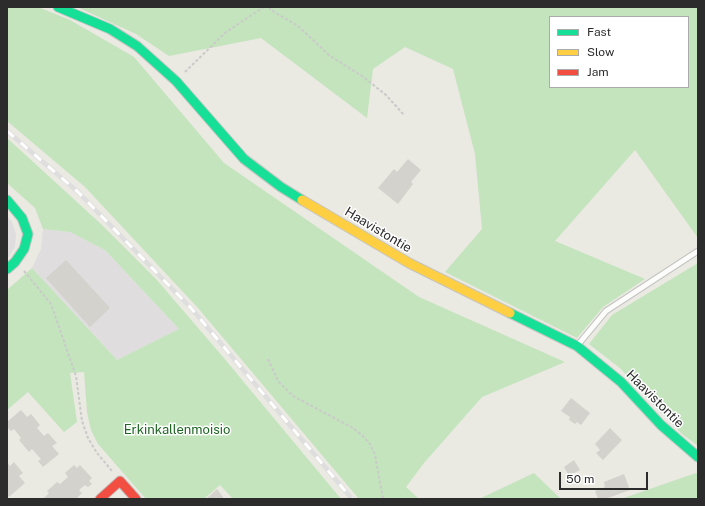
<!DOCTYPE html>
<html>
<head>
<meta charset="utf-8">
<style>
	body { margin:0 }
	#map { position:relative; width:705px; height:506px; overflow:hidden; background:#eae9e2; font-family:"Public Sans",sans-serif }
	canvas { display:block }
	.frame { position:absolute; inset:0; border:8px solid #2c2c2c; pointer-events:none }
	.legend { position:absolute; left:549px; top:16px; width:140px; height:72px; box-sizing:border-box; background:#fff; border:1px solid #ababab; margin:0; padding:5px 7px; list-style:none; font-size:12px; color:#2c2c2c }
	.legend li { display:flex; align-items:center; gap:8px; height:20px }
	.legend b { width:20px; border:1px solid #ababab }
	.scale { position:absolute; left:559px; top:472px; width:89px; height:18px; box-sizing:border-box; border:2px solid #2c2c2c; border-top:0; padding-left:5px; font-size:12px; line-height:14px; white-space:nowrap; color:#2c2c2c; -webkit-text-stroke:3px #fff; paint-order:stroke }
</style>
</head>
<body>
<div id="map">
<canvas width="705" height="506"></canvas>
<div class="frame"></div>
<ul class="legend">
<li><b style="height:5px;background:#16e098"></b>Fast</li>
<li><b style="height:5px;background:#ffcf43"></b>Slow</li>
<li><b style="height:5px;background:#f24e42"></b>Jam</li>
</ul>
<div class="scale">50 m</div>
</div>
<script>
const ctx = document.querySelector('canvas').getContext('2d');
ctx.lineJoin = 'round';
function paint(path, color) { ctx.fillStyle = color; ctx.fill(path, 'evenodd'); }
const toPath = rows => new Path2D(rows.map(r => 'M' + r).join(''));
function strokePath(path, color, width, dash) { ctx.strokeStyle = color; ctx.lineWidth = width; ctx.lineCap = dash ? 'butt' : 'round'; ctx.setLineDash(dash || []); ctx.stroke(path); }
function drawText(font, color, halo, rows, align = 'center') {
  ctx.font = font + ' "Public Sans",sans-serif'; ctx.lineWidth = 3; ctx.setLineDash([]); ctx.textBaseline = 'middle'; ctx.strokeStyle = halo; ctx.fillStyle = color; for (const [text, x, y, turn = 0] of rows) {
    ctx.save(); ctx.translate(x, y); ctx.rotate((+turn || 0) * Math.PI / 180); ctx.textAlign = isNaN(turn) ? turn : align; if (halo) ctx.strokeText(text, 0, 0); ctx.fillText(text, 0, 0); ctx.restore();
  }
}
paint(toPath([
	[7,217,11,220,16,234,15,247,7,259],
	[43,229,70,232,105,250,179,329,117,360,32,268,41,249]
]), '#dfdddd');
paint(toPath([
	[7,7,38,7,70,20,134,57,224,163,419,297,565,362,482,397,424,463,406,487,419,499,359,499,198,308,85,187,7,121],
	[77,7,698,7,698,238,635,150,555,241,645,279,603,307,577,338,445,272,482,229,475,154,453,69,405,47,373,69,367,118,261,38,169,56,136,34],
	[550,17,688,17,688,87,550,87],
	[7,138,102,225,156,279,223,357,341,499,233,499,220,485,204,499,146,499,98,444,91,430,87,412,84,372,70,373,77,422,64,432,28,392,7,410,7,290,32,268,117,360,179,329,105,250,70,232,43,229,35,208,7,183],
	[698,263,698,446,682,434,644,395,621,369,589,344,612,315],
	[534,473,561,499,479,499],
	[696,473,698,474,698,499,621,499]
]), '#c3e4bd');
paint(toPath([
	[408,159,421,170,411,182,413,184,398,204,378,188,394,169,397,172],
	[66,260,110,308,90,327,46,278],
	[571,398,590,413,581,425,577,422,575,424,569,420,570,417,561,411],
	[21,410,27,417,31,414,40,425,37,428,44,436,48,433,57,443,52,446,59,454,43,467,38,461,41,459,32,449,29,452,19,440,21,438,14,429,11,431,7,427,7,422],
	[610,428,622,440,603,460,596,453,600,450,595,444],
	[574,460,580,470,569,476,564,467],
	[7,462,10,466,14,462,23,473,19,476,25,483,9,497,7,495],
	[74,465,77,468,80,465,92,478,89,481,92,484,88,487,85,485,79,490,82,493,76,499,43,499,49,493,47,491,57,482,60,484,68,477,65,473],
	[624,474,630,490,605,499,598,499,595,491,605,487,604,482],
	[217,489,223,497,222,499,206,499]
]), '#d3d2cd');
const lane = toPath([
	[577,346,606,311,698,251]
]);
const fast = toPath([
	[58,7,110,29,137,46,176,81,244,159,281,187,302,200],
	[7,200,22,218,28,234,24,249,15,262,7,269],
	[510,313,577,346,621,382,661,425,698,457]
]);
const slow = toPath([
	[302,200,409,263,510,313]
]);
const jam = toPath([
	[100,499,120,481,136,499]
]);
strokePath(lane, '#c4c4c2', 7);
strokePath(fast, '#c4c4c2', 11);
strokePath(slow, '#c4c4c2', 11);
strokePath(jam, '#c4c4c2', 11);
strokePath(toPath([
	[269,7,271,10,298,26,330,56,362,76,386,95,404,115],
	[185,72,226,32,264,7],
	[24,271,51,304,76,376,82,421,88,438,97,453,112,471],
	[268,359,278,381,293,396,353,428,363,436,370,444,375,455,383,499]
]), '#cacac9', 2, [3, 2]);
strokePath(lane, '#fcfcfb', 5);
strokePath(fast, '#16e098', 9);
strokePath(slow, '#ffcf43', 9);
strokePath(jam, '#f24e42', 9);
const rail = toPath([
	[7,131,78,192,191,308,352,499]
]);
strokePath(rail, '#dfdedf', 4.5);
strokePath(rail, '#fff', 3, [9]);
drawText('13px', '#2c2c2c', '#fff', [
	["Haavistontie",378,230,31],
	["Haavistontie",655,399,45]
]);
drawText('13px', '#1f6624', '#fff', [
	["Erkinkallenmoisio",177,430]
]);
</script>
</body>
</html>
